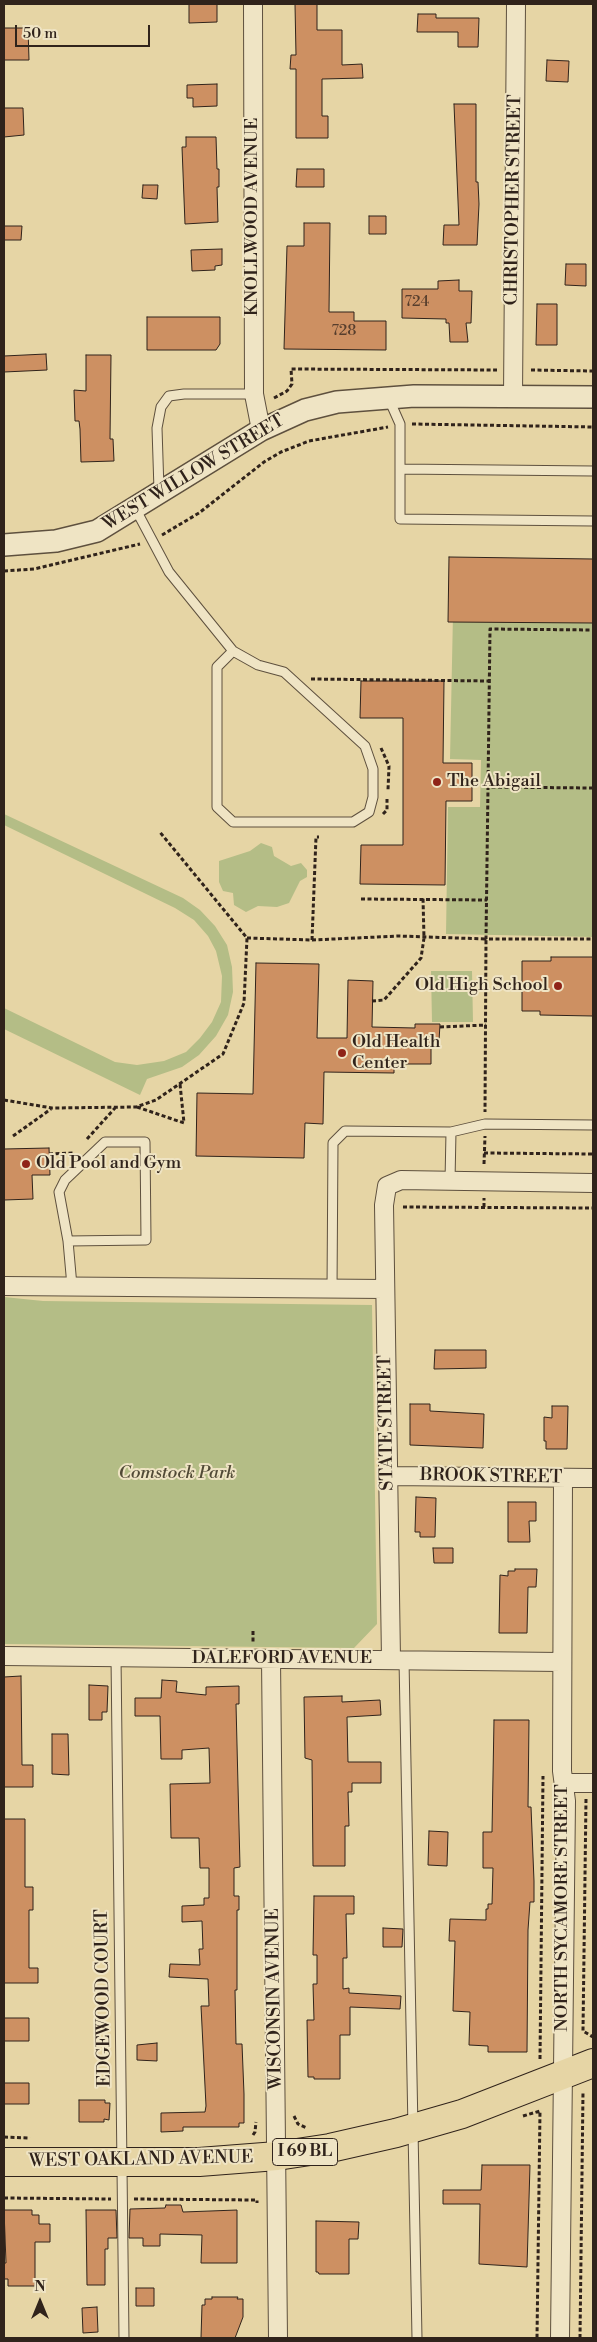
<!DOCTYPE html>
<html>
<head>
<meta charset="utf-8">
<style>
	body { margin:0 }
	#map { position:relative; width:597px; height:2342px; overflow:hidden; background:#e6d5a5; font-family:"Libre Bodoni",serif }
	canvas { display:block }
	.frame { position:absolute; inset:0; border:5px solid #30231b; pointer-events:none }
	.north { position:absolute; left:15px; top:2277px; width:50px; height:50px; -webkit-text-stroke:4px #efe4c4; paint-order:stroke; rotate:0deg; font-size:14px; font-weight:700; line-height:20px; text-align:center; color:#30231b }
	.north::after { content:''; display:block; margin:auto; width:18px; height:22px; background:#30231b; clip-path:polygon(50% 0,100% 100%,50% 72%,0 100%) }
	.scale { position:absolute; left:15px; top:25px; width:135px; height:22px; box-sizing:border-box; border:2px solid #30231b; border-top:0; padding-left:6px; font-size:15px; line-height:18px; white-space:nowrap; color:#30231b; -webkit-text-stroke:4px #efe4c4; paint-order:stroke }
</style>
</head>
<body>
<div id="map">
<canvas width="597" height="2342"></canvas>
<div class="frame"></div>
<div class="north">N</div>
<div class="scale">50 m</div>
</div>
<script>
const ctx = document.querySelector('canvas').getContext('2d');
ctx.lineJoin = 'round';
function paint(path, color) { ctx.fillStyle = color; ctx.fill(path, 'evenodd'); }
const toPath = rows => new Path2D(rows.map(r => 'M' + r).join(''));
function strokePath(path, color, width, dash) { ctx.strokeStyle = color; ctx.lineWidth = width; ctx.lineCap = dash ? 'butt' : 'round'; ctx.setLineDash(dash || []); ctx.stroke(path); }
function drawText(font, color, halo, rows, align = 'center') {
  ctx.font = font + ' "Libre Bodoni",serif'; ctx.lineWidth = 4; ctx.setLineDash([]); ctx.textBaseline = 'middle'; ctx.strokeStyle = halo; ctx.fillStyle = color; for (const [text, x, y, turn = 0] of rows) {
    ctx.save(); ctx.translate(x, y); ctx.rotate((+turn || 0) * Math.PI / 180); ctx.textAlign = isNaN(turn) ? turn : align; if (halo) ctx.strokeText(text, 0, 0); ctx.fillText(text, 0, 0); ctx.restore();
  }
}
paint(toPath([
	[453,614,593,617,593,937,446,934,448,807,480,807,481,760,450,759],
	[4,814,183,898,200,910,215,926,227,945,232,967,233,992,228,1015,216,1036,199,1055,182,1067,147,1079,140,1095,4,1029,4,1008,115,1062,137,1065,164,1061,186,1052,200,1038,212,1022,221,1002,222,976,216,951,208,936,194,920,175,908,4,825],
	[261,843,272,847,274,856,291,866,301,863,307,870,307,877,300,881,289,903,277,907,258,906,246,912,234,905,233,893,223,891,219,882,219,861,250,851],
	[431,971,472,971,473,1022,432,1022],
	[4,1297,43,1301,372,1305,377,1624,354,1648,4,1644]
]), '#b4bd86');
const building = toPath([
	[189,4,217,4,217,22,189,23,189,4],
	[295,4,317,4,317,30,342,30,342,65,362,64,363,78,322,79,322,116,328,116,328,138,296,138,296,69,290,69,291,55,296,55,295,4],
	[418,14,436,14,436,18,479,18,478,47,458,47,458,32,417,32,418,14],
	[4,28,28,28,29,60,4,60,4,28],
	[547,60,569,61,568,82,546,81,547,60],
	[217,84,217,106,193,107,193,98,187,98,187,85,217,84],
	[454,104,476,104,476,182,478,182,479,204,477,245,443,245,444,225,459,225,454,104],
	[4,108,23,108,24,135,4,137,4,108],
	[186,137,216,137,217,169,219,169,219,187,217,187,218,222,185,224,182,147,186,147,186,137],
	[297,169,324,169,324,187,296,187,297,169],
	[143,185,158,185,157,199,142,198,143,185],
	[369,216,386,216,386,234,369,234,369,216],
	[304,223,330,223,329,312,354,312,354,321,386,321,386,350,284,349,287,246,304,246,304,223],
	[4,226,22,226,21,240,4,240,4,226],
	[222,249,222,265,215,266,215,270,192,271,191,250,222,249],
	[566,264,586,264,586,286,565,285,566,264],
	[459,280,459,291,472,291,471,323,466,323,468,342,450,342,449,323,446,323,446,319,402,318,402,289,438,289,438,281,459,280],
	[537,304,557,304,557,345,536,345,537,304],
	[147,317,220,317,220,344,216,350,147,350,147,317],
	[46,354,47,370,4,372,4,356,46,354],
	[86,355,111,355,110,439,113,439,114,461,81,462,80,429,79,421,75,421,74,390,86,391,86,355],
	[449,557,593,559,593,623,448,622,449,557],
	[361,681,444,681,443,763,472,763,472,801,446,801,445,885,360,884,361,845,403,845,403,718,360,718,361,681],
	[551,957,593,957,593,1016,540,1015,540,1011,522,1011,522,961,551,961,551,957],
	[256,963,319,964,317,1038,347,1038,348,980,373,981,372,1027,415,1028,415,1024,440,1024,439,1041,431,1041,431,1064,394,1064,394,1073,324,1072,323,1124,305,1123,304,1158,196,1156,197,1093,253,1094,256,963],
	[49,1148,50,1175,32,1175,33,1199,4,1200,4,1149,49,1148],
	[435,1350,486,1350,486,1368,434,1369,435,1350],
	[410,1404,430,1404,430,1411,484,1414,483,1448,410,1445,410,1404],
	[552,1406,568,1406,567,1449,546,1449,546,1441,544,1441,544,1417,552,1418,552,1406],
	[416,1497,436,1498,435,1537,420,1537,420,1532,415,1532,416,1497],
	[508,1502,536,1502,536,1521,529,1521,530,1542,508,1542,508,1502],
	[433,1548,453,1548,453,1563,434,1563,433,1548],
	[515,1569,537,1569,536,1587,528,1587,527,1633,499,1633,500,1575,508,1576,508,1571,515,1571,515,1569],
	[21,1676,22,1765,33,1765,33,1787,4,1787,4,1677,21,1676],
	[162,1680,177,1681,176,1692,206,1695,206,1687,239,1686,239,1704,236,1704,240,1867,234,1868,234,1896,239,1896,239,1910,237,1910,237,1990,235,1990,236,2044,242,2044,244,2094,244,2123,239,2123,239,2127,183,2127,183,2131,161,2132,161,2113,205,2112,206,2106,201,2006,209,2006,208,1979,169,1977,170,1964,200,1965,199,1949,203,1949,202,1921,182,1922,182,1906,204,1905,204,1898,209,1898,209,1868,200,1868,199,1838,171,1838,170,1784,210,1783,209,1748,182,1750,182,1759,161,1759,160,1716,135,1716,135,1698,161,1698,162,1680],
	[89,1685,108,1686,107,1712,102,1712,102,1720,89,1720,89,1685],
	[342,1696,342,1702,380,1700,381,1715,347,1717,348,1762,381,1762,381,1783,352,1783,352,1792,348,1792,349,1826,345,1826,345,1866,313,1866,312,1760,305,1758,304,1697,342,1696],
	[494,1720,529,1720,528,1807,531,1807,534,1881,534,1902,530,1902,528,1930,527,2052,488,2052,488,2046,469,2045,470,2012,453,2011,455,1941,449,1941,450,1919,486,1920,486,1909,488,1909,488,1904,492,1904,493,1868,483,1868,483,1832,492,1832,494,1720],
	[52,1734,68,1734,69,1775,52,1774,52,1734],
	[4,1819,25,1819,25,1887,33,1887,33,1910,29,1910,29,1968,38,1968,38,1983,4,1983,4,1819],
	[429,1831,448,1832,447,1866,428,1865,429,1831],
	[314,1896,354,1896,354,1914,346,1914,347,1958,343,1958,343,1989,349,1988,349,1993,401,1996,400,2009,350,2007,350,2035,340,2035,340,2079,314,2079,314,2077,308,2077,307,2020,314,2020,313,1984,317,1984,317,1955,313,1955,314,1896],
	[383,1928,403,1929,402,1947,383,1947,383,1928],
	[4,2018,29,2018,29,2041,4,2041,4,2018],
	[157,2043,157,2061,137,2060,137,2045,157,2043],
	[4,2083,29,2083,29,2104,4,2104,4,2083],
	[79,2100,105,2100,105,2103,110,2103,109,2120,104,2119,104,2122,79,2122,79,2100],
	[482,2165,530,2165,527,2267,479,2264,480,2204,443,2204,443,2190,481,2190,482,2165],
	[166,2205,181,2205,183,2212,237,2210,237,2263,201,2263,202,2235,160,2234,160,2246,143,2246,143,2238,129,2238,130,2209,165,2208,166,2205],
	[4,2210,32,2210,32,2215,39,2215,39,2224,50,2224,50,2242,35,2242,35,2286,8,2286,8,2279,4,2279,4,2263,6,2263,4,2210],
	[86,2210,116,2210,117,2238,108,2238,108,2249,105,2249,105,2285,87,2285,86,2210],
	[316,2221,359,2222,358,2239,349,2239,349,2274,319,2274,318,2272,316,2272,316,2221],
	[136,2288,154,2288,154,2306,136,2306,136,2288],
	[212,2297,238,2297,237,2299,243,2299,243,2317,235,2338,201,2338,202,2305,205,2305,205,2299,212,2299,212,2297],
	[97,2307,98,2332,83,2333,82,2308,97,2307]
]);
paint(building, '#cd9062');
strokePath(building, '#30231b', 1);
const service = toPath([
	[388,397,400,424,400,519,593,521],
	[400,469,593,471],
	[159,490,157,428,161,407,169,396,184,394,254,394],
	[135,508,169,572,233,651,258,665,284,672,365,746,373,769,373,797,369,812,353,822,233,822,217,807,217,667,233,651],
	[450,1181,451,1132],
	[68,1241,146,1240,145,1142,105,1142,65,1180,59,1192,68,1241,72,1286],
	[332,1289,333,1143,345,1131,451,1132,485,1124,593,1125],
	[116,1657,124,2338],
	[404,1660,417,2338]
]);
const minor = toPath([
	[253,4,254,394,261,430],
	[513,396,516,4],
	[4,1286,385,1289],
	[388,1476,593,1478],
	[4,1656,561,1662],
	[271,1659,278,2338],
	[391,1659,384,1205,387,1186,401,1180,593,1183],
	[564,1783,593,1783],
	[560,2338,566,1801,562,1771,563,1478]
]);
const tertiary = toPath([
	[4,545,56,541,97,531,261,430,305,410,337,402,414,396,593,397]
]);
const primary = toPath([
	[4,2162,199,2162,277,2156,330,2148,396,2133,462,2114,593,2063]
]);
strokePath(service, '#5e503e', 11);
strokePath(minor, '#5e503e', 20);
strokePath(tertiary, '#5e503e', 24);
strokePath(primary, '#30231b', 30);
strokePath(toPath([
	[531,370,593,371],
	[274,398,287,391,292,384,291,369,497,370],
	[412,424,593,427],
	[162,535,199,513,264,462,281,452,309,441,388,427],
	[4,571,34,569,140,544],
	[311,679,490,681],
	[381,748,389,766,388,790],
	[488,787,490,629,593,630],
	[593,788,488,787,486,939,593,939],
	[383,814,387,810,387,799],
	[361,899,487,900],
	[247,938,312,940,399,936,486,939,485,1112],
	[312,940,316,837,319,837],
	[372,1001,384,1000,421,958,424,938,423,898],
	[440,1027,486,1025],
	[4,1100,52,1108,136,1107,156,1100,223,1054,244,1003,247,938,159,831],
	[137,1107,184,1123,180,1084],
	[13,1136,51,1109],
	[87,1139,115,1108],
	[484,1153,593,1154],
	[49,1154,75,1153],
	[484,1164,485,1136],
	[403,1207,593,1208],
	[484,1207,484,1198],
	[253,1631,253,1643],
	[586,1799,583,2031,593,2037],
	[540,2059,543,1776],
	[294,2116,298,2124,307,2128],
	[523,2116,540,2111,537,2338],
	[253,2135,255,2132,256,2122],
	[4,2137,30,2138],
	[4,2198,111,2199],
	[134,2199,257,2200,257,2203],
	[580,2338,583,2092]
]), '#30231b', 3, [4, 2.5]);
strokePath(service, '#efe4c4', 9);
strokePath(minor, '#efe4c4', 18);
strokePath(tertiary, '#efe4c4', 21);
strokePath(primary, '#e6d5a5', 28);
for (const [x, y, r, color] of [
	[437,782,5,"#8f2418"],
	[558,986,5,"#8f2418"],
	[342,1053,5,"#8f2418"],
	[26,1164,5,"#8f2418"]
]) { const dot = new Path2D(); dot.arc(x, y, r, 0, 2 * Math.PI); ctx.fillStyle = color; ctx.fill(dot); strokePath(dot, '#efe4c4', 2); }
drawText('15px', '#573e2d', null, [
	["724",417,302],
	["728",344,331]
]);
for (const [x, y, w] of [
	[305,2152,65]
]) { const box = new Path2D(); box.roundRect(x - w / 2, y - 13.5, w, 27, 4); ctx.fillStyle = '#efe4c4'; ctx.fill(box); strokePath(box, '#30231b', 1); }
drawText('bold 16px', '#30231b', null, [
	["I 69 BL",305,2152]
]);
drawText('18px', '#30231b', '#efe4c4', [
	["CHRISTOPHER STREET",514,200,-89],
	["KNOLLWOOD AVENUE",253,217,-90],
	["WEST WILLOW STREET",194,473,-31],
	["STATE STREET",387,1423,-91],
	["BROOK STREET",491,1477,1],
	["DALEFORD AVENUE",282,1659],
	["NORTH SYCAMORE STREET",563,1908,-90],
	["EDGEWOOD COURT",104,1998,-91],
	["WISCONSIN AVENUE",275,1999,-91],
	["WEST OAKLAND AVENUE",141,2160,-1]
]);
drawText('18px', '#30231b', '#efe4c4', [
	["The Abigail",447,782],
	["Old High School",548,986,"right"],
	["Old Health",352,1043],
	["Center",352,1064],
	["Old Pool and Gym",36,1164]
], 'left');
drawText('italic 18px', '#514a36', '#efe4c4', [
	["Comstock Park",177,1474]
]);
</script>
</body>
</html>
